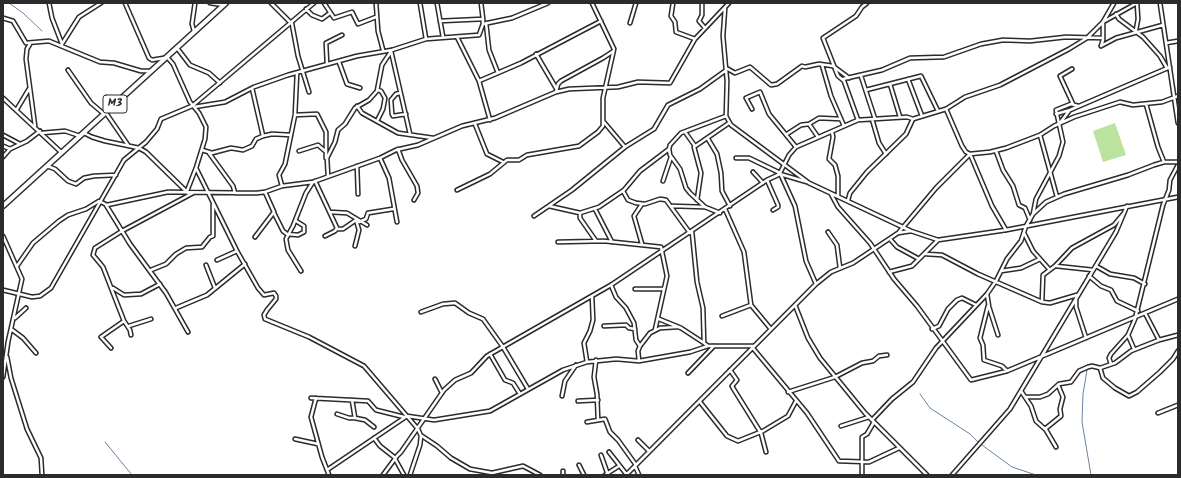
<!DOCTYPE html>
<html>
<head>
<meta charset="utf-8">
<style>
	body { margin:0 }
	#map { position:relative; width:1181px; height:478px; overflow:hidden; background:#fff; font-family:Kalam,sans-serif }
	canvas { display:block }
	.frame { position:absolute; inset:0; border:4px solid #2b2b2b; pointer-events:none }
</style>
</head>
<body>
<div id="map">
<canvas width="1181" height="478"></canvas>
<div class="frame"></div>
</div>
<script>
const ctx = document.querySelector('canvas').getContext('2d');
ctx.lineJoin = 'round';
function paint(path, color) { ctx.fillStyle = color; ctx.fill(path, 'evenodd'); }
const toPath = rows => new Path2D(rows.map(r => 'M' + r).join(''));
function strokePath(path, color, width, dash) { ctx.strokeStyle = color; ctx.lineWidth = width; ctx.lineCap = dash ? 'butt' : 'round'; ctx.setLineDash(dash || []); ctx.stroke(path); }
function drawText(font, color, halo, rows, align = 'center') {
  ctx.font = font + ' Kalam,sans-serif'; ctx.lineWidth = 3.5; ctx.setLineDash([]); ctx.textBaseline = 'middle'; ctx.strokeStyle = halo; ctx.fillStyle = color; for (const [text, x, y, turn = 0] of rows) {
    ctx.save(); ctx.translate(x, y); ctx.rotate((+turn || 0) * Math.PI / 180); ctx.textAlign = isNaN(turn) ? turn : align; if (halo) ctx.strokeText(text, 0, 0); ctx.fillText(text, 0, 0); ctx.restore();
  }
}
paint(toPath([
	[1115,123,1126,155,1103,162,1093,131]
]), '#bbe3a0');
strokePath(toPath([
	[9,3,23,13,42,31],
	[1087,370,1083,394,1082,422,1091,475],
	[920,394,930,408,970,434,979,443],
	[105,442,132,475],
	[982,445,1012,467,1036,475]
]), '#6a84a0', 1);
const street = toPath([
	[49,3,52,18,62,44],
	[125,3,149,58,152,60,164,58],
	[210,3,224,5],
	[271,3,292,24,298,56,309,92],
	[324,3,334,18,352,12,358,24,376,17],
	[376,3,378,31,383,50],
	[420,3,426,39],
	[437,3,443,37],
	[481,3,483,19],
	[592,3,614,49,603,98,603,121,625,147],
	[673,3,671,16,675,22,676,32,695,39],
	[702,3,702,15,699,21,705,28],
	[1160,3,1178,123],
	[725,8,723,36,727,81,726,116,731,125,809,183,911,231,938,240,1006,230,1178,197],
	[306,9,312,15,322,19,330,13],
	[1116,14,1119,19,1143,37,1160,56,1167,68],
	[3,18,13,21,26,43,49,41,100,62,114,63,141,71,150,71],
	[440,21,483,19,483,24],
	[486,23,489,50,498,73],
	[630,23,636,3],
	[483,24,512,18,548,3],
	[1136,30,1138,19,1137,3],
	[194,31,192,24,195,3],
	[457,37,479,81,490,120],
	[1166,43,1178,41],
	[30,44,27,49,26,59,35,126],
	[62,44,79,17,101,3],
	[1101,46,1116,38,1163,25],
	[1101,46,1103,40,1103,22,1114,3],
	[177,48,190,65,209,73,220,83],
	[391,51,410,134],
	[536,54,556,88],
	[167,57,173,64,190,102,199,113,206,127,205,139,196,168,237,251,258,288,264,295,274,293,276,296,276,299,267,310,264,315,265,319,309,337,364,366,418,429,421,436,420,445,410,475],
	[339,62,347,84,360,88],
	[327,64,326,43,342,35],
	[822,65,831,96,844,126],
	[834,66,823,38,856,16,862,7,867,3],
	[726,68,735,73,750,67,771,85,777,84,802,66,805,67,819,64,833,66,849,78],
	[835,69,838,76,844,81,858,120],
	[1072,69,1060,76,1073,104],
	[68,70,91,103,104,114],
	[861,76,875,119],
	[843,79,882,70,910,58,944,57,981,44,1003,40,1030,41,1066,37,1103,38],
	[908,79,922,116],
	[479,81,521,63,601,21],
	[890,84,900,117],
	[252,88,263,136],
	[866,90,921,76,938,111],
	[556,92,558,84,561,81,603,58,612,52],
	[400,93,396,94,391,100,392,114,393,116,406,114],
	[3,98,62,153],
	[1146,104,1158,147,1164,162],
	[357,106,362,113,398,133,433,138],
	[194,107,225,102,254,87,288,75,357,56,392,50,426,39,479,35,483,24],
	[17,109,29,89],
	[752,109,746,98,760,92,769,114,796,147],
	[946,109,965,97,1000,85,1069,49,1087,38,1103,22,1137,3],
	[106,113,128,145],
	[1056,114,1070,110,1170,67],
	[295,115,317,114,326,132,326,158],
	[872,119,879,143,886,154],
	[377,121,383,109,385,98,381,91,378,90],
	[1060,123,1069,111],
	[475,124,487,154,503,162],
	[809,124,819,118,841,119],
	[685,132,695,146],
	[832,132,833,137,829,159,835,165,838,176,838,196],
	[42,133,65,131,80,136],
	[84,133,92,137,105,141,139,148,146,152,188,193],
	[787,134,801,125,809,124,818,137],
	[3,135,20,144],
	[1040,135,1057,197],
	[708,139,717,154,721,173,722,191,730,206],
	[3,146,10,149],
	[398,149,402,160,417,186,418,193,414,200],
	[669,149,670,155,680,169,686,188,690,193,705,207,720,213],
	[202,150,212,153,231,148,243,150,252,146,256,139,263,136,272,134,291,135],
	[299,151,318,145,325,151],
	[996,151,1003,170,1013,186,1019,205,1025,208,1030,220],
	[209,153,233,186,235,193],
	[3,157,10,149,27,141,40,131],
	[380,158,389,178,397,222],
	[736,158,749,158,780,173],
	[47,166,55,169,68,181,76,184,84,178,94,176,116,175],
	[357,166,358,194],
	[753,172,763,183],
	[328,176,327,158,335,142,338,130,345,124,355,108,369,100,377,91,382,65,392,50],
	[767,180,778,205,778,207,773,210],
	[315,181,337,228,335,231,325,236],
	[663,181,671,157],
	[282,186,279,175,285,164,295,115,297,73],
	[457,190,490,174,507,160,519,160,527,155,579,146,598,132,603,126,603,121],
	[187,191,196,168],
	[623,191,628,200,636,203,645,204,660,199,666,200,690,233],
	[831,194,838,207,870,243,894,279,917,306,971,380,1007,371,1178,299],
	[697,200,701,173,694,147,729,123],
	[848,200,850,193,867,172,906,134,913,119],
	[106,205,130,244,166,293,188,332],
	[549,206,580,213,599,207,624,190,640,171,669,149,670,145,681,133,726,116],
	[672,206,704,207],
	[595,209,612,242],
	[725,209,744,252,751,305,770,328],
	[330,212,347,213,367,225],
	[274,213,283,231,287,234,298,235,304,232,304,226,296,221],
	[580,213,580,218,596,241],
	[1033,214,1046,202,1064,194,1128,175,1154,165,1164,162,1178,162],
	[534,216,572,190,625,147,654,129,668,105,700,89,725,71],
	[359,222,366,219,368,213,393,209],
	[337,229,343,229,356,220,359,230,355,246],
	[692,232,697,282,703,308,704,343,708,346],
	[828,232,837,245,840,268],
	[899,232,936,188,970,154,990,152,1006,148,1040,135,1054,126,1074,117,1120,102,1133,105,1162,102,1178,96],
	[1024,233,1033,251,1049,269],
	[3,236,22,279,8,342,3,377],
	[255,237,274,212,265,192],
	[890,239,897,247,919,259],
	[558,242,604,241,661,247,667,276,655,330],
	[642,244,634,216,642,204],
	[926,254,942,255,978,274,1042,302,1050,303,1077,295],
	[217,260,237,251],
	[206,265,215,288],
	[17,266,33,243,59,221,68,215,86,209,99,201,107,205,168,192,257,193,265,192,282,186,313,182,380,158,396,150,418,145,462,126,495,118,556,92,569,89,618,87,638,82,670,83,695,39,729,3],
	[1056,266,1093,270],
	[1096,266,1110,274,1134,278,1145,284],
	[151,270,166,264,176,254,186,248,202,247,210,237,213,236,213,204],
	[301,271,288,250,286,239,293,226,306,193,313,182],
	[1001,271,1021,268,1040,259],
	[889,272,912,266,938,240],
	[1089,276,1101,286,1111,290,1117,301,1138,311],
	[816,284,806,261,795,206,780,173,789,155,796,147,858,120,907,117,913,119,946,109,962,146,966,152,970,154,992,206,1006,230],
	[611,285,616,297,626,308,634,323,636,340,640,346],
	[113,288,124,295,141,294,160,284],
	[635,289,663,289],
	[3,290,32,297,40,296,51,288,124,160,146,142,157,129,161,119,192,106,314,3],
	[987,294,989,307,998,335],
	[1076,298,1076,307,1086,338],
	[1042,302,1043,275,1055,266,1072,248,1114,225,1124,213],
	[795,305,808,338,820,358,865,413,927,475],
	[988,306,980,338,983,345,984,360,1002,366,1007,371],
	[176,308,207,295,245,264],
	[421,312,443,304,455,303,469,313,483,319,503,347],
	[1145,313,1159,340],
	[722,316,751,305],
	[15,318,26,308],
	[659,319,681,328,704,343],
	[129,326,151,319],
	[604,326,626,325,629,328,635,329],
	[11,329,23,338,36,353],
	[932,329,939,326,948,309,957,300,962,298,976,305],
	[131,335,130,330,124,321,103,267,93,255,95,248,122,231,193,193],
	[1128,335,1134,349],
	[503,347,528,389],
	[752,347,807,413,839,461,869,462,899,448],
	[111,348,101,337,124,321],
	[490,354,505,380,513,383,520,394],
	[7,357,11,378,27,429,41,458,42,475],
	[596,360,594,377,597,394,598,420],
	[639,361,638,351,640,346,650,333,660,328,677,327],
	[587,362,584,343,590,331,593,320,592,296],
	[1111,364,1109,358,1111,354,1128,335,1135,319,1163,205,1169,190,1170,180,1178,165],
	[1100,368,1103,378,1115,388,1129,396,1137,392,1160,372,1173,359,1178,351],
	[730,370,737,380,732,386,733,388,761,433,766,452],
	[688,373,714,346],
	[435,379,442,393],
	[1021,391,1031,406,1036,421,1046,430,1056,447],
	[788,392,835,377,862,363,873,361,879,356,887,355],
	[562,396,565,381,576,365],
	[1026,397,1040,397,1048,394,1059,384,1071,382,1079,371,1088,367,1092,366,1100,368,1115,363,1131,351,1159,340,1178,335],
	[311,398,368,401,376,410,404,417],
	[316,398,311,417,322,457,329,475],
	[578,401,598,400],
	[700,402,727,436,738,441,763,431,788,416,796,401],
	[1158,413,1178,405],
	[337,414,349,418,355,418,352,400],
	[355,418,365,420,374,427],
	[872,420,892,399,913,382,936,348,987,294,996,281,1007,259,1021,241,1026,226,1033,214,1036,199,1059,156,1063,142,1056,110,1071,104,1078,106],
	[587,422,605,419,610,432,618,440,636,465],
	[841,426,869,417],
	[1045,429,1061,416,1060,409,1063,397,1058,385],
	[422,436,437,446,451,458,470,469,492,473,523,466,540,475],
	[374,438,380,446,394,457,404,475],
	[295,439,318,444],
	[638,440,649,451],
	[609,452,627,475],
	[601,455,608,475],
	[579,465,584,475],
	[635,466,639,475],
	[327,470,407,416,434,420,490,411,563,370,587,362,616,359,639,361,690,352,708,346,753,346],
	[563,471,563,475],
	[383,475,397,456,401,452,444,390,455,380,471,373,487,356,611,285,767,180,780,174,807,182],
	[605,475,619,466],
	[626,475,816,284,831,272,853,263,898,233,911,231],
	[862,475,862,437,867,434,874,422],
	[952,475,1010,409,1116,232,1127,206]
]);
const primary = toPath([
	[3,206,226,3]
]);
strokePath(street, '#2b2b2b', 5.5);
strokePath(primary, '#2b2b2b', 7);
strokePath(street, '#fff', 2.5);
strokePath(primary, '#fff', 4);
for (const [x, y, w] of [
	[115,104,24]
]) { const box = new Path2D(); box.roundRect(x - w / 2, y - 9, w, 18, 3); ctx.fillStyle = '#fff'; ctx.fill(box); strokePath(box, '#2b2b2b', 1); }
drawText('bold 11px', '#2b2b2b', null, [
	["M3",115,104]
]);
</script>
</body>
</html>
